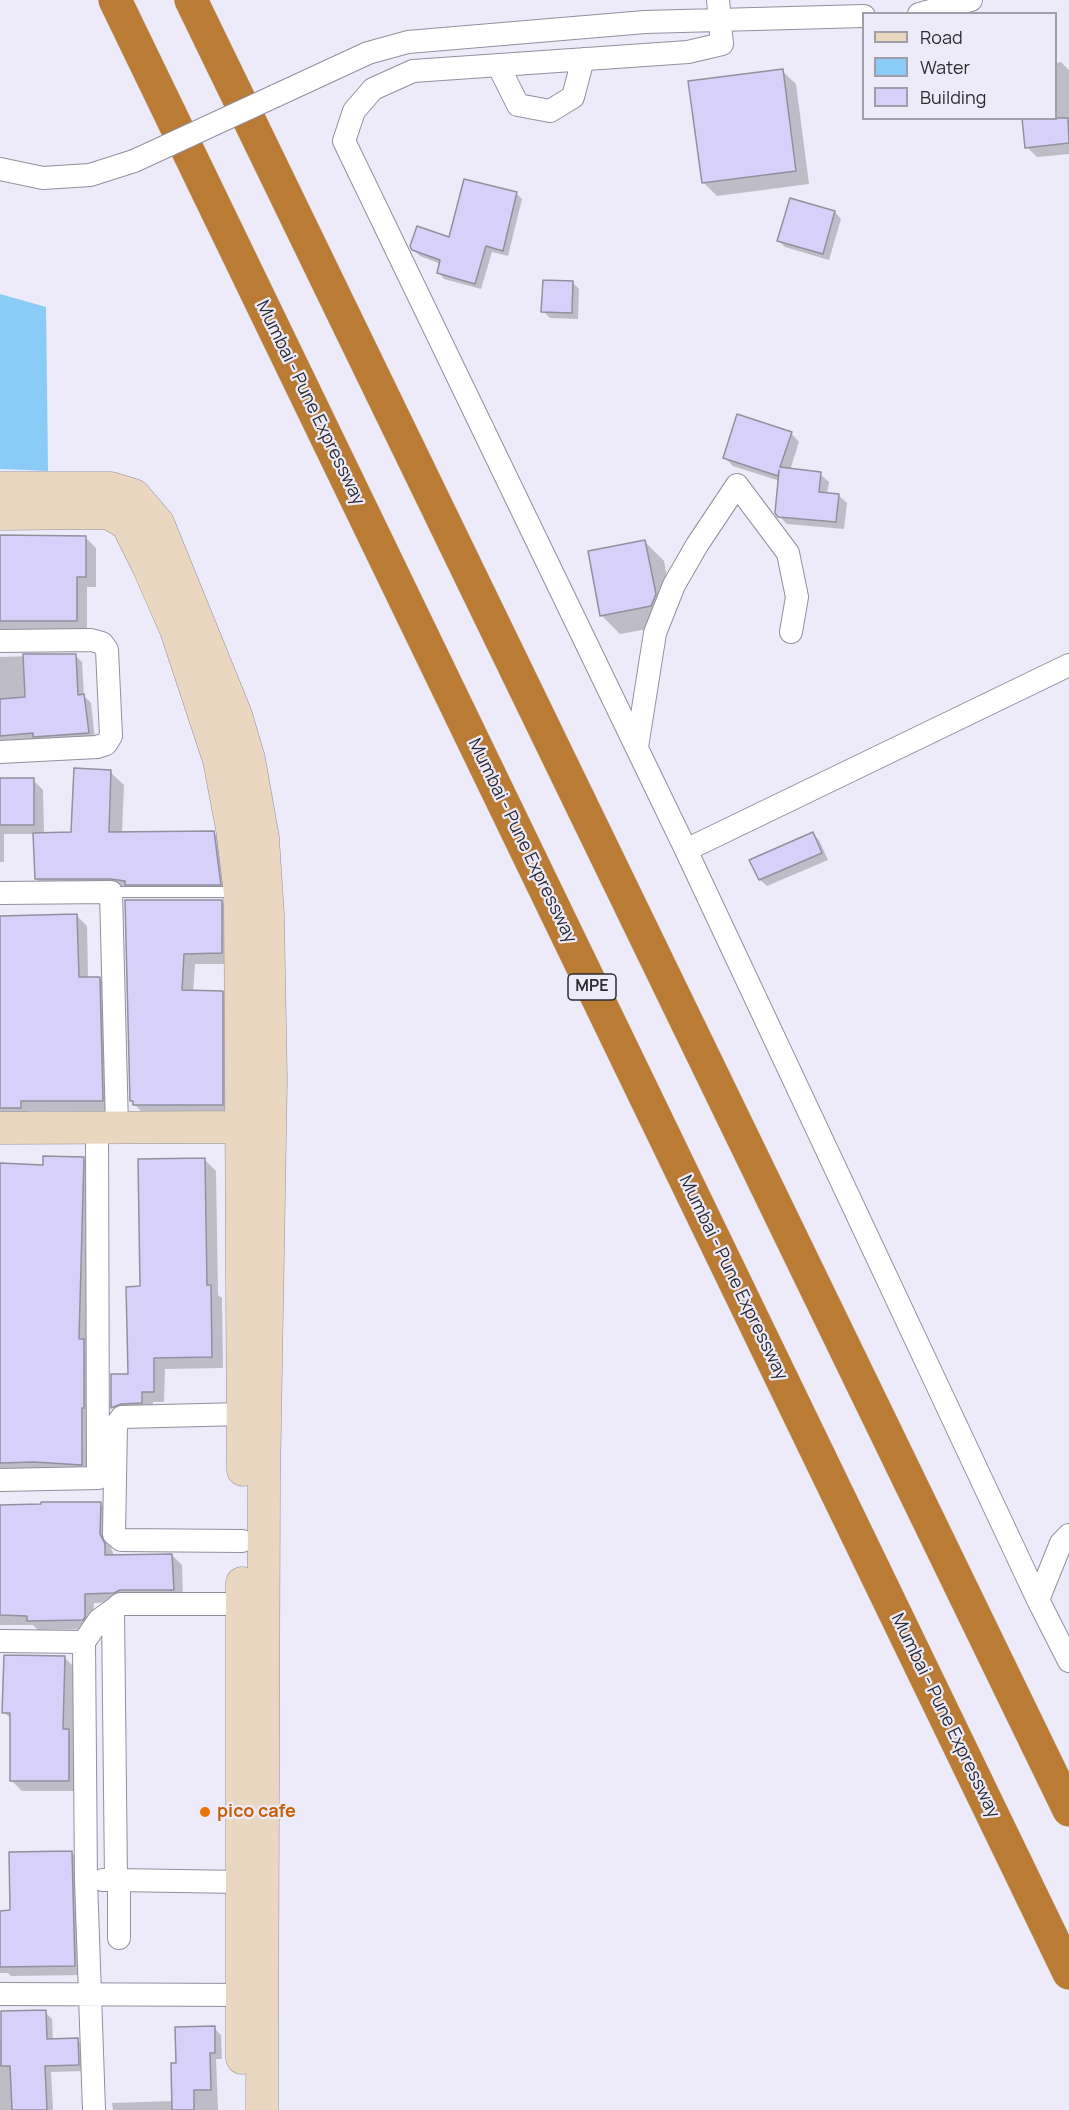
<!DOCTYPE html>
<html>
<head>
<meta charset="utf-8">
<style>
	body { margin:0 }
	#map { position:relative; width:1069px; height:2110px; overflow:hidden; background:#edebf9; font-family:Manrope,sans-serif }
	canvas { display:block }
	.legend { position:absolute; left:862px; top:12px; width:195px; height:108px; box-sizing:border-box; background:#edebf9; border:2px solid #a09ea9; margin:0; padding:8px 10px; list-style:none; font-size:18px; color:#2c2b30 }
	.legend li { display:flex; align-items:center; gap:12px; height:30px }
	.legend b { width:30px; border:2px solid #a09ea9 }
</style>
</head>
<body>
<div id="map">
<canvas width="1069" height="2110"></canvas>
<ul class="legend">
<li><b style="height:8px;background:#ead7c2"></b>Road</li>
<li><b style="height:16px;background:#8accf6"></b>Water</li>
<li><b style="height:16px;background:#d7d1f9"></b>Building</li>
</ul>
</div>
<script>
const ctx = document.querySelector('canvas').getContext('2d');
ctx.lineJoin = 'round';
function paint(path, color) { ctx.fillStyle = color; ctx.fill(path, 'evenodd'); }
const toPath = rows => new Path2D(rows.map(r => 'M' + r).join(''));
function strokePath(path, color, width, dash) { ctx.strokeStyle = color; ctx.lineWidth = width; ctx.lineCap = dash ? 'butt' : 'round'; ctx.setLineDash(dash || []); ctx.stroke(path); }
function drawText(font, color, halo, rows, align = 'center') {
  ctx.font = font + ' Manrope,sans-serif'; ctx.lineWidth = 4.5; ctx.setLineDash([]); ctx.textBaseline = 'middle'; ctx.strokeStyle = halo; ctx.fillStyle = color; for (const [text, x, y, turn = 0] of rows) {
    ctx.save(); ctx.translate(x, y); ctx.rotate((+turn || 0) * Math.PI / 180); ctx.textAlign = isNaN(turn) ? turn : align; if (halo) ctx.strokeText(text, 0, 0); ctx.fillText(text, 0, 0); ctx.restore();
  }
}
paint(toPath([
	[0,294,46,307,48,471,0,469]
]), '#8accf6');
paint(toPath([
	[1061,62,1069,70,1069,154,1037,157,1027,147,1056,118,1056,63],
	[782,71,796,84,809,184,717,196,703,182],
	[516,193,522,199,508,256,492,252,481,289,444,279,438,272,441,264,420,256,413,249,450,239],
	[835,212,841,219,829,260,785,247,779,241],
	[573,283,579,289,578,319,550,318,543,311],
	[791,433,799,442,790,470,820,474,829,482,827,494,838,495,847,503,844,529,787,524,779,516,780,481,733,466,725,458],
	[0,537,85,537,96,548,96,587,87,587,87,632,0,631],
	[645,542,664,561,674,615,670,625,620,634,601,615],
	[75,655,82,662,84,696,91,703,95,739,0,744,0,657],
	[110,772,124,785,122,833,213,832,227,846,233,897,50,892,36,879,35,834,4,834,4,862,0,862,0,780,33,780,43,790,44,834,73,834],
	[812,833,819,840,828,860,767,886,760,880,751,860],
	[127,901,221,901,233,912,233,964,195,964,193,992,222,992,233,1004,234,1116,146,1116,131,1101],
	[77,916,87,926,88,978,99,978,109,988,112,1111,30,1111,30,1117,0,1117,0,918],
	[83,1159,93,1169,91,1474,0,1473,0,1165,44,1167],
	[205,1160,216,1171,218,1295,222,1298,223,1368,165,1369,164,1402,153,1402,153,1414,125,1419,114,1407,113,1375,130,1375,141,1288],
	[100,1503,110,1513,110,1545,114,1556,172,1555,182,1565,183,1599,94,1603,92,1629,38,1630,33,1625,0,1625,0,1507],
	[65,1658,75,1668,73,1735,78,1741,78,1791,22,1791,12,1781,12,1720,4,1712],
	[72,1853,81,1862,84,1975,11,1976,8,1973,0,1973,0,1912,12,1912],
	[45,2012,52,2019,53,2041,77,2040,84,2047,85,2071,51,2072,53,2110,0,2110,0,2040,4,2040],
	[214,2028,221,2035,222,2059,216,2059,218,2110,113,2110,112,2103,174,2101,177,2065]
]), '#0003');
const building = toPath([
	[783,69,796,171,702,183,688,81,783,69],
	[1022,118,1068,118,1069,143,1025,148,1022,118],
	[464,179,517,192,503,251,486,246,475,284,437,273,440,260,412,250,410,246,417,226,449,237,464,179],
	[790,198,835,211,823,254,777,241,790,198],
	[543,280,573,281,572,313,541,312,543,280],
	[737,414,792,432,780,467,821,472,819,492,839,494,836,522,778,517,775,513,779,470,778,476,723,458,737,414],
	[0,535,86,536,86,577,77,577,77,621,0,621,0,535],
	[645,540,656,594,651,606,600,616,588,551,645,540],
	[23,654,76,654,78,695,84,694,89,733,33,737,33,733,0,736,0,699,25,697,23,654],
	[74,768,111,770,109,832,214,831,221,885,125,885,125,881,111,879,35,879,33,833,71,832,74,768],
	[0,778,34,778,34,825,0,825,0,778],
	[813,832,822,853,759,880,749,860,813,832],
	[125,900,222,900,222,953,184,954,182,990,223,991,223,1105,133,1105,133,1101,130,1101,125,900],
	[77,914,79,977,100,977,103,1101,21,1101,21,1108,0,1108,0,916,77,914],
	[43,1156,84,1157,79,1339,84,1339,84,1408,82,1408,82,1465,34,1462,0,1463,0,1163,43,1165,43,1156],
	[205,1158,207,1285,211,1285,212,1357,154,1358,154,1392,142,1392,142,1403,121,1404,111,1408,111,1374,128,1374,126,1287,140,1286,138,1159,205,1158],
	[41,1502,101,1502,100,1534,105,1544,105,1555,172,1554,174,1590,120,1590,114,1593,85,1594,85,1617,83,1620,27,1621,27,1616,0,1615,0,1505,41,1504,41,1502],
	[4,1655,65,1656,63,1729,69,1729,69,1781,10,1781,10,1713,2,1713,4,1655],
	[72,1851,75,1966,0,1967,0,1911,10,1910,9,1852,72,1851],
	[46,2010,47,2039,78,2038,79,2065,45,2066,47,2110,12,2110,10,2066,1,2066,1,2011,46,2010],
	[215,2026,215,2053,210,2053,211,2090,194,2090,194,2110,172,2110,171,2063,176,2063,175,2027,215,2026]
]);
paint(building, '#d7d1f9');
strokePath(building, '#91909d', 1.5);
const lane = toPath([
	[111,892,237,892]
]);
const street = toPath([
	[718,0,722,44,688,52,413,71,373,89,354,111,344,141,686,850,1038,1600,1069,1661],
	[919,14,971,0],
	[498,65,518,105,550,111,573,97,583,59],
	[275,96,368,53,408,42,645,22,864,16],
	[0,169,43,178,90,175,134,161],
	[0,641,91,640,102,643,107,650,111,736,106,744,97,747,0,752],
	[637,747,655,633,674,585,697,545,737,485,788,553,797,597,791,632],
	[686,850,1069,665],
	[0,893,111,892,117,1127],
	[0,1480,98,1478,97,1128],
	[242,1541,121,1540,114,1534,116,1425,122,1417,243,1414],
	[1038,1600,1061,1543,1069,1535],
	[0,1641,84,1642],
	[103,1880,116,1880,119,1890,119,1938],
	[241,1882,116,1880,113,1610,120,1604,242,1604],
	[0,1994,255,1995],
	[94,2110,86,1880,84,1642,99,1620,113,1610]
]);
const secondary = toPath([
	[0,488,111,488,134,495,158,523,236,715,249,759,263,838,268,915,271,1080,264,1482,262,2110],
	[0,514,108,513,127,524,148,566,176,630,219,760,232,829,240,893,243,1470],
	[0,1128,263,1127],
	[242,2058,242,1583]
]);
const highway = toPath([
	[115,0,1069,1973],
	[191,0,1069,1810]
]);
strokePath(lane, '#92909d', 12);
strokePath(street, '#92909d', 24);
strokePath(secondary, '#92909d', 33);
strokePath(highway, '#d1d0d1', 34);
strokePath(lane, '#fff', 10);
strokePath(street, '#fff', 22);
strokePath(secondary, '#ead7c2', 32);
strokePath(highway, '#ba7b34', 33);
const streetBridge = toPath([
	[134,161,275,96]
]);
strokePath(streetBridge, '#92909d', 24, []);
strokePath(streetBridge, '#fff', 22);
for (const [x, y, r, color] of [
	[205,1812,6,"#e8710a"]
]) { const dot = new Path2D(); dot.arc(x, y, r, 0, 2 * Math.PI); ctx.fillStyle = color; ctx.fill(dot); strokePath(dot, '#edebf9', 2); }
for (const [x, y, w] of [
	[592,987,48]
]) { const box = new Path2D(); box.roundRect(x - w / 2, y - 13, w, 26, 4.5); ctx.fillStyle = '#edebf9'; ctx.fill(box); strokePath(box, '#2c2b30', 1.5); }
drawText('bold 16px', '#2c2b30', null, [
	["MPE",592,987]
]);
drawText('18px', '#2c2b30', '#edebf9', [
	["Mumbai - Pune Expressway",310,403,64],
	["Mumbai - Pune Expressway",522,841,64],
	["Mumbai - Pune Expressway",733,1278,64],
	["Mumbai - Pune Expressway",945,1716,64]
]);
drawText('bold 18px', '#c56008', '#edebf9', [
	["pico cafe",217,1812]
], 'left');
</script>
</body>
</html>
